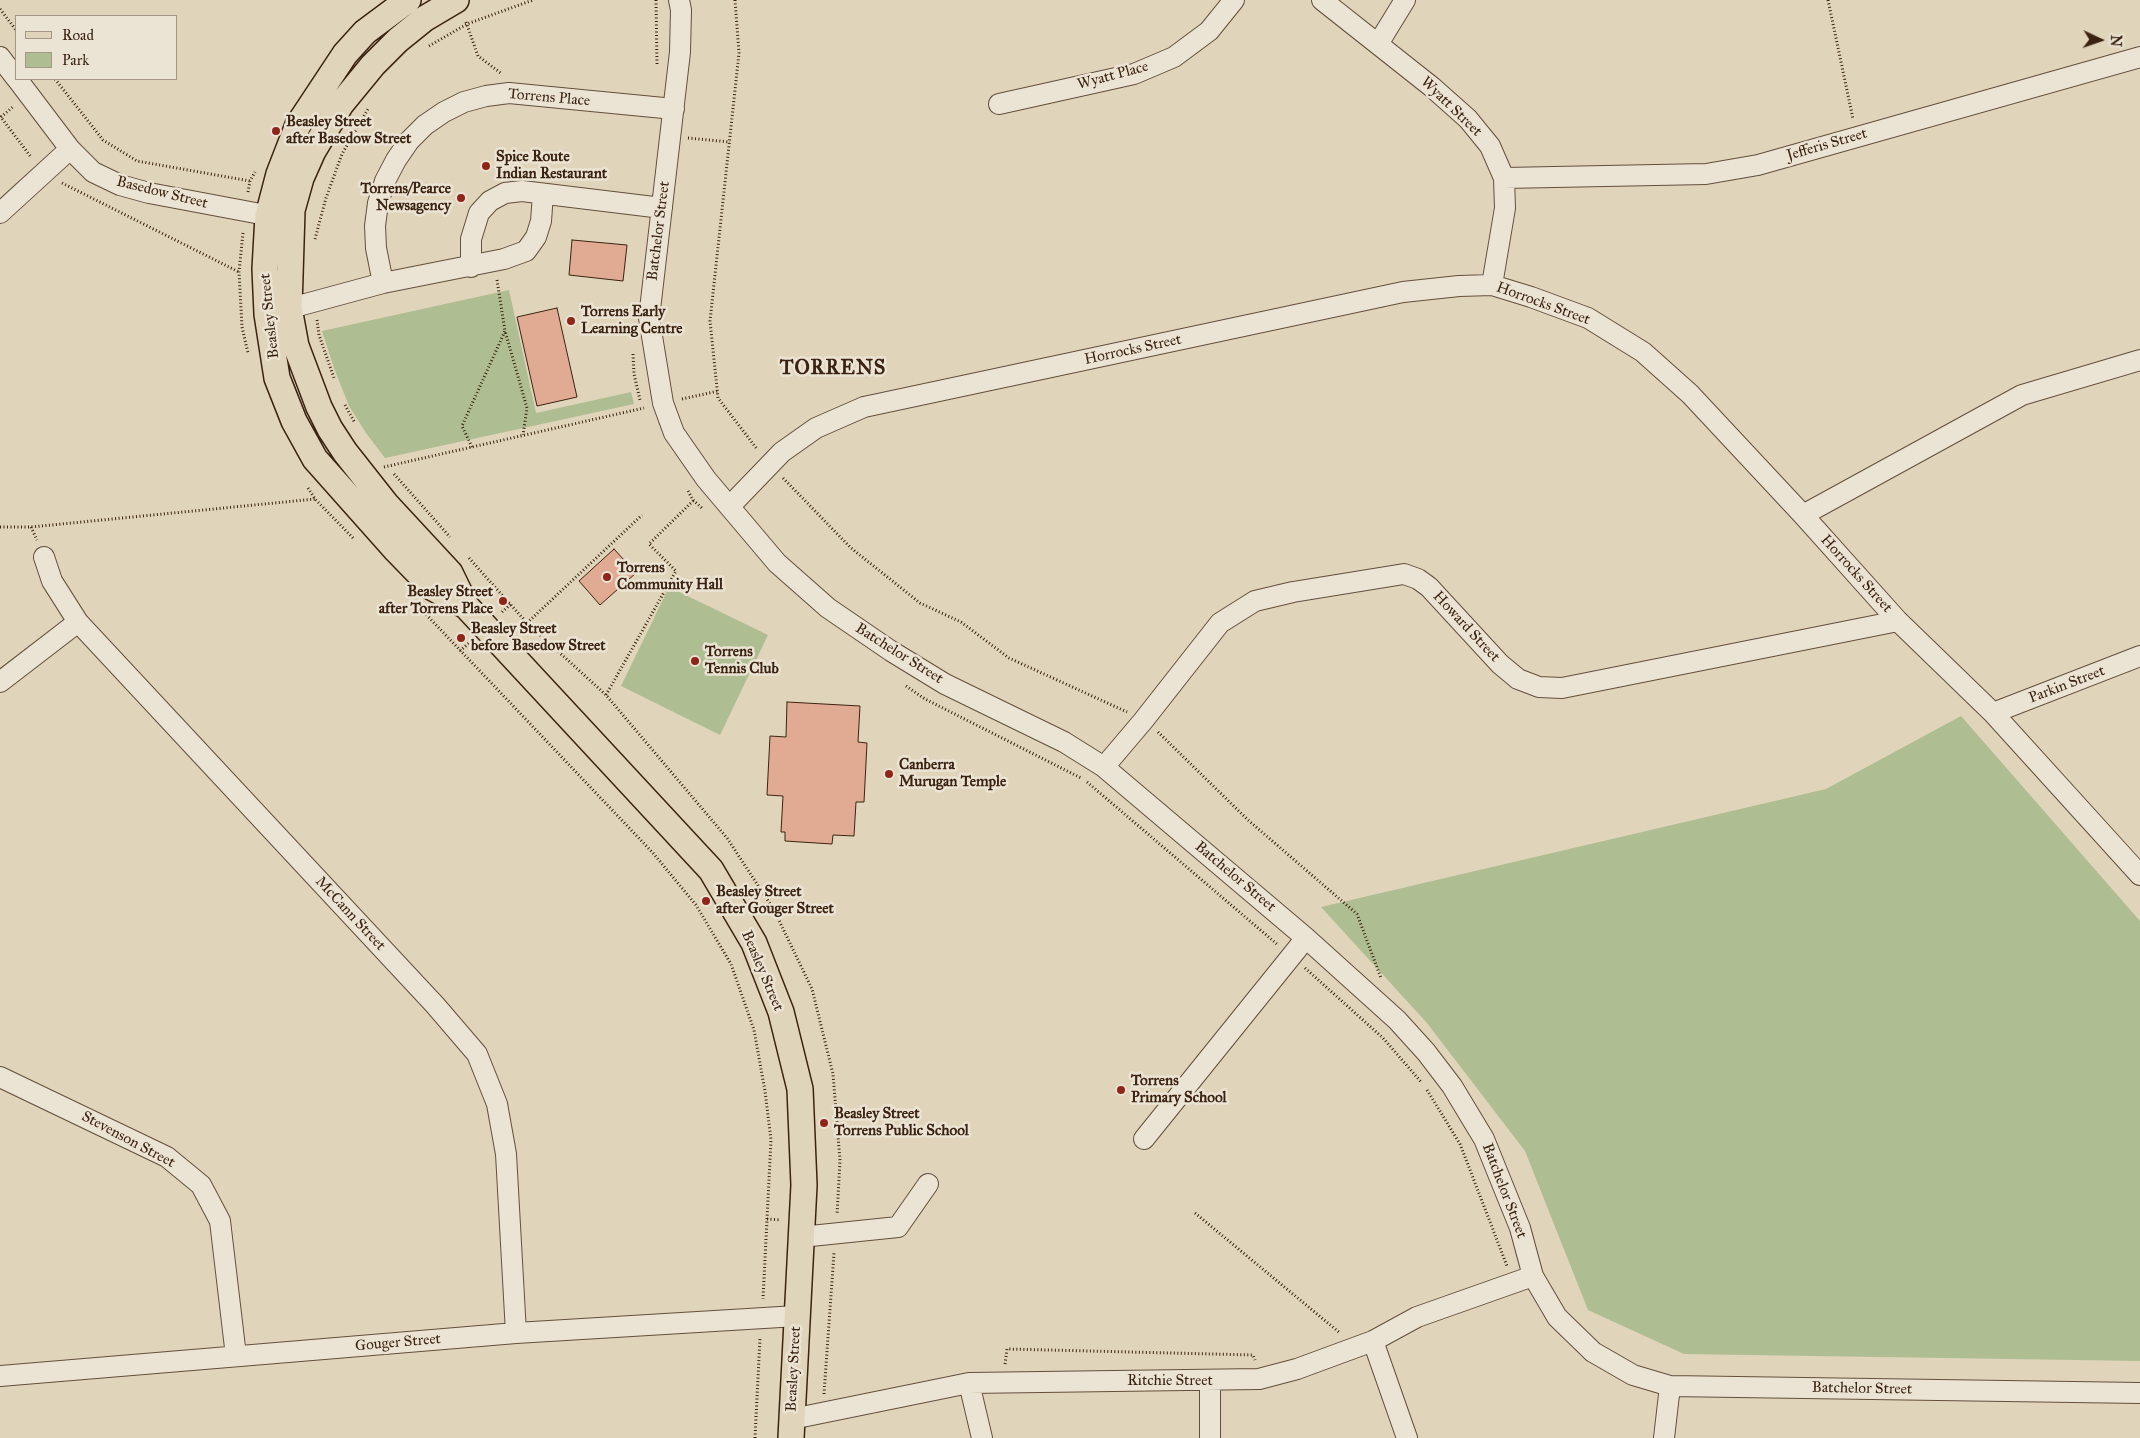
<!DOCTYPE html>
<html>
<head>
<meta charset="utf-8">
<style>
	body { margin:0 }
	#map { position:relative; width:2140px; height:1438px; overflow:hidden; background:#e0d4bb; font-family:"IM FELL Great Primer",serif }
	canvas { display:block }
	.legend { position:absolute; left:15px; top:15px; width:162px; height:65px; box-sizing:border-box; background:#ebe3d3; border:1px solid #a59685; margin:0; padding:6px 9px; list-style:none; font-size:15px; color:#3b2311 }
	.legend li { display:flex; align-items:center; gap:10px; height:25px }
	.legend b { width:25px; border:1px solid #a59685 }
	.north { position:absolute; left:2075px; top:15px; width:50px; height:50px; -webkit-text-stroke:4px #ebe3d3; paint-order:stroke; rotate:93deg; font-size:14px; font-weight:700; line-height:20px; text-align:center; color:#3b2311 }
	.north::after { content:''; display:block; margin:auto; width:18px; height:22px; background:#3b2311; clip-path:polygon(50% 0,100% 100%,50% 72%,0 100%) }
</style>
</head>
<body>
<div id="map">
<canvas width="2140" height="1438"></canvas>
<ul class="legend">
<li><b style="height:6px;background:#e0d4bb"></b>Road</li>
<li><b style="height:14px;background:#afbd92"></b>Park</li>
</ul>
<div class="north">N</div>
</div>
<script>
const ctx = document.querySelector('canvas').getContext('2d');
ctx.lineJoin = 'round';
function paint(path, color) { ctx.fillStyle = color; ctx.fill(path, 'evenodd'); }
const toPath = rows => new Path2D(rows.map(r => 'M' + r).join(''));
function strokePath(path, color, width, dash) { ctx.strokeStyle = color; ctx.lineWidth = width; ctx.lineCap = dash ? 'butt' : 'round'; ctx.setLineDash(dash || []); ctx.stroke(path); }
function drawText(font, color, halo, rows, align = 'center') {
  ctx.font = font + ' "IM FELL Great Primer",serif'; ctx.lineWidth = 5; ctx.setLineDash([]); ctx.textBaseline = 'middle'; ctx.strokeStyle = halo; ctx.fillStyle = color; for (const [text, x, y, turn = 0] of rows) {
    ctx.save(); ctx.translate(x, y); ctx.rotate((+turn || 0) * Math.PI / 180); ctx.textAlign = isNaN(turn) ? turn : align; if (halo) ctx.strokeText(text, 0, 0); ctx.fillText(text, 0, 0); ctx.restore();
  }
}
paint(toPath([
	[509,290,536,413,631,392,634,404,385,458,366,433,349,406,334,368,322,331],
	[669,587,768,635,720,735,621,686],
	[1961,716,2140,921,2140,1361,1684,1354,1588,1310,1525,1151,1427,1023,1321,907,1826,789]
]), '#afbd92');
const building = toPath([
	[572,240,627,245,623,281,569,275,572,240],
	[557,308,577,397,537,406,517,317,557,308],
	[614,549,636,573,600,605,579,581,614,549],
	[787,702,860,706,858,742,867,743,864,802,856,802,854,836,833,835,832,844,785,841,785,832,781,832,783,796,767,795,770,736,786,737,787,702]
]);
paint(building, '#e0ab92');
strokePath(building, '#3b2311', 1);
const minor = toPath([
	[679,0,681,10,680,52,649,318,663,403,674,433,706,479,777,563,828,608,891,651,945,684,1064,742,1104,767,1306,938,1397,1020,1426,1052,1452,1086,1484,1139,1520,1228,1533,1276,1557,1317,1593,1352,1633,1375,1670,1386,2140,1393],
	[1322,0,1432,87,1468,119,1490,146,1504,178,1505,208,1492,285],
	[1378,44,1405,0],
	[0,57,16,78],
	[17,79,70,149,93,172,120,185,149,193,282,218],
	[999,104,1134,74,1174,57,1209,31,1234,0],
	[1504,178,1706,174,1758,165,2140,57],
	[0,213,70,149],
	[471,267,471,239,479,213,490,201,505,193,522,191,662,208],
	[383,283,376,248,375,226,378,203,385,181,396,160,409,141,425,125,444,112,464,102,486,96,509,93,674,109],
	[276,312,383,283,504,259,526,251,536,237,541,221,543,194],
	[730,506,782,452,816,428,864,407,1403,292,1459,286,1492,285,1531,297,1588,318,1643,352,1690,394,1803,515,1898,621,1993,713,2140,875],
	[1803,515,2022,395,2140,360],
	[44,557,52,581,78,622,435,1005,477,1054,497,1104,506,1154,516,1333],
	[0,682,78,622],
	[1993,713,2140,656],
	[1104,767,1143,721,1220,623,1255,601,1293,592,1404,574,1418,579,1429,587,1500,664,1518,679,1539,687,1562,688,1898,621],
	[0,1077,167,1157,201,1185,220,1221,236,1356],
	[1144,1139,1306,938],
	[801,1237,898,1227,928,1184],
	[1373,1341,1407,1438],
	[0,1376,516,1333,797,1316],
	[1210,1381,1210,1438],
	[969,1383,982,1438],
	[792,1419,969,1383,1259,1379,1297,1369,1373,1341,1417,1317,1533,1276],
	[1664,1438,1670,1386]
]);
const major = toPath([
	[408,0,365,32,345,54,298,125,279,174,268,216,265,269,267,314,277,378,294,421,315,459,395,549,433,588,466,606],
	[456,0,424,19,398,40,373,65,341,104,313,151,301,178,292,210,289,308,296,346,319,407,330,429,345,452,386,504,450,573,466,606,711,870,754,943,781,1012,800,1089,804,1185,791,1438]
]);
strokePath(minor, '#644f3c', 22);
strokePath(major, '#3b2311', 28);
strokePath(toPath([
	[656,0,657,64],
	[735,0,739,53,710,321,718,398,757,449],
	[1828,0,1853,119],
	[0,9,16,30],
	[466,22,478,56,502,74],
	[429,46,467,24,533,0],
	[55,79,103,140,137,161,250,181],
	[0,116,31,157],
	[1,117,14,106],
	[688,138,730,142],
	[62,183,239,272],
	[248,192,250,181,255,172],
	[243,233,239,272,242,327,248,353],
	[315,239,326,198,342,154,368,109],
	[497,280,505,331],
	[317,320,319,335,334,378],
	[633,354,634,374,640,400],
	[682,399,718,391],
	[345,405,355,423],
	[472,447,462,426,505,331,527,408,523,435],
	[384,467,644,408],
	[394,474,450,537],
	[783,478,851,548,920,603,961,622,1009,658,1127,712],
	[308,488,315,499,354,539],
	[688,491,693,500,703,509],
	[0,527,31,527,315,499],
	[31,527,37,540],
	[469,558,527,623,606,695,727,838,774,910,812,989,833,1074,840,1161,837,1215],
	[419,607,653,853,696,905,731,964,754,1030,765,1091,771,1140,763,1299],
	[502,612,511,604],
	[527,623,642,515],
	[460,651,470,642],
	[906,686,925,699,1081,778],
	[606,695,676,571,649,544,694,500],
	[1158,732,1248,820,1357,914,1381,978],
	[1087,782,1278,945],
	[1305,968,1383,1038,1422,1083],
	[1427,1090,1460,1144,1507,1266],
	[1195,1213,1340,1333],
	[767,1219,781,1220],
	[1005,1364,1007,1349,1253,1355,1255,1360],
	[824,1394,834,1253],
	[755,1438,760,1338]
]), '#3b2311', 3, [1, 2.5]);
strokePath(minor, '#ebe3d3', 20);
strokePath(major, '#e0d4bb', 25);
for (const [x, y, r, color] of [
	[276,131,5,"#8f2418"],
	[486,166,5,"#8f2418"],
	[461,198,5,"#8f2418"],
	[571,321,5,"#8f2418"],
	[607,577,5,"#8f2418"],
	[503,601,5,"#8f2418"],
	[461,638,5,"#8f2418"],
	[695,661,5,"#8f2418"],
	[889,774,5,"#8f2418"],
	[706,901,5,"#8f2418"],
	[1121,1090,5,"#8f2418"],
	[824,1123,5,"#8f2418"]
]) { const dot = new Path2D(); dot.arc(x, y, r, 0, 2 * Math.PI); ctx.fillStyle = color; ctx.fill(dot); strokePath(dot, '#ebe3d3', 2); }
drawText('15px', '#3b2311', '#ebe3d3', [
	["Wyatt Place",1113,76,-15],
	["Torrens Place",549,98,5],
	["Wyatt Street",1451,107,44],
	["Jefferis Street",1827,145,-16],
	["Basedow Street",162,193,14],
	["Batchelor Street",659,231,-83],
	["Horrocks Street",1543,304,20],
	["Beasley Street",270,316,-96],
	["Horrocks Street",1133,350,-12],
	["Horrocks Street",1856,574,48],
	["Howard Street",1466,627,47],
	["Batchelor Street",899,654,32],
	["Parkin Street",2067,685,-21],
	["Batchelor Street",1235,877,40],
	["McCann Street",350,914,47],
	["Beasley Street",762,971,67],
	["Stevenson Street",128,1140,28],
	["Batchelor Street",1504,1191,69],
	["Gouger Street",398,1343,-5],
	["Beasley Street",794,1369,-87],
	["Ritchie Street",1170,1381],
	["Batchelor Street",1862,1389,1]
]);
drawText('bold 15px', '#3b2311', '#ebe3d3', [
	["Beasley Street",286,122],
	["after Basedow Street",286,139],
	["Spice Route",496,157],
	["Indian Restaurant",496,174],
	["Torrens/Pearce",451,189,"right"],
	["Newsagency",451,206,"right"],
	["Torrens Early",581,312],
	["Learning Centre",581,329],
	["Torrens",617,568],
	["Community Hall",617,585],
	["Beasley Street",493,592,"right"],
	["after Torrens Place",493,609,"right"],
	["Beasley Street",471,629],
	["before Basedow Street",471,646],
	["Torrens",705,652],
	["Tennis Club",705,669],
	["Canberra",899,765],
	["Murugan Temple",899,782],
	["Beasley Street",716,892],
	["after Gouger Street",716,909],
	["Torrens",1131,1081],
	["Primary School",1131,1098],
	["Beasley Street",834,1114],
	["Torrens Public School",834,1131]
], 'left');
ctx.letterSpacing = '1px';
drawText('bold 20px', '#3b2311', '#ebe3d3', [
	["TORRENS",833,369]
]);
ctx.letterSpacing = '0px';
</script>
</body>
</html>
